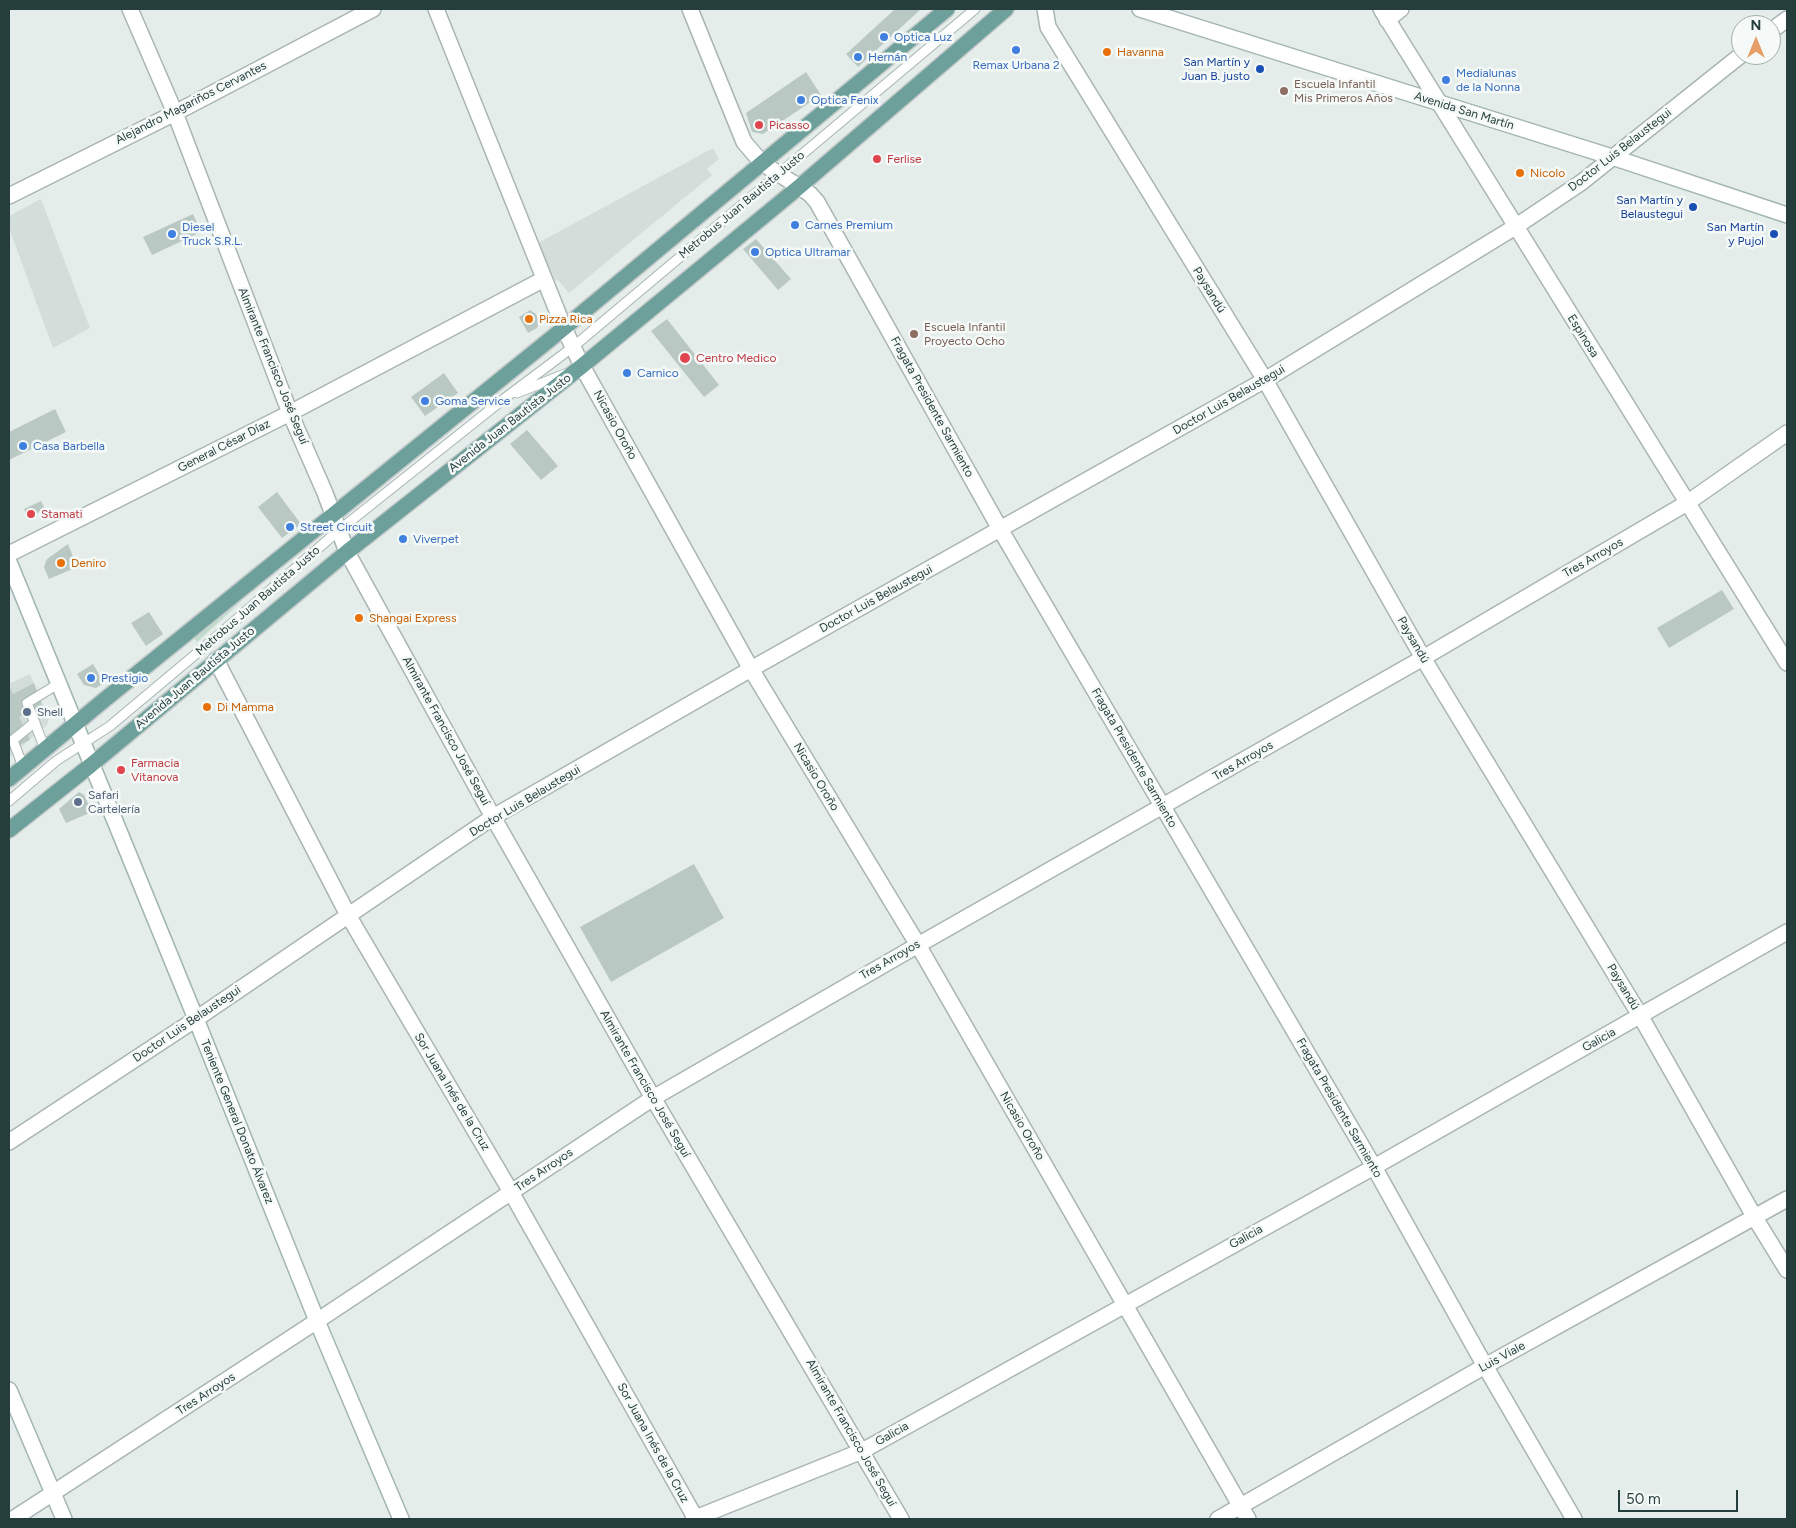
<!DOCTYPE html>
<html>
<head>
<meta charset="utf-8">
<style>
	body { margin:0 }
	#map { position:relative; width:1796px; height:1528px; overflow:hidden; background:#e5edeb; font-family:Figtree,sans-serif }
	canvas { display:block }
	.frame { position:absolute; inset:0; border:10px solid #253e3b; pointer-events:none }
	.north { position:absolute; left:1731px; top:15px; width:50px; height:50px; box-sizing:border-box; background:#f5faf8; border:1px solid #a2afac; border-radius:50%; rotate:0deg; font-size:14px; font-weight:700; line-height:20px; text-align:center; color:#253e3b }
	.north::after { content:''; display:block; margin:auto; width:18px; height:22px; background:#e79e69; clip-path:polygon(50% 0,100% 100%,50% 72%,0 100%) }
	.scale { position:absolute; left:1618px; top:1490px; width:120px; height:22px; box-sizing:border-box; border:2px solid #253e3b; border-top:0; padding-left:6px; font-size:15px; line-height:18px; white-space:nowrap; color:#253e3b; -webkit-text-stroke:4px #f5faf8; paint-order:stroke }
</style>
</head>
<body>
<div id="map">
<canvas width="1796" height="1528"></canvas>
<div class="frame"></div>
<div class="north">N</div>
<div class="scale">50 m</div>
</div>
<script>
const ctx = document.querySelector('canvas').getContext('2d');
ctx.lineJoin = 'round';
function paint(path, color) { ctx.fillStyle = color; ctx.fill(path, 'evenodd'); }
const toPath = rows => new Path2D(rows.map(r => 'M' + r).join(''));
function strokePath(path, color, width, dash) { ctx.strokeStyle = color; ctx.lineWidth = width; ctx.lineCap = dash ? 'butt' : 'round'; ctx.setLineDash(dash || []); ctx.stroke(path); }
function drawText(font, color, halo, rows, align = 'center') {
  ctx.font = font + ' Figtree,sans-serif'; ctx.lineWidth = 5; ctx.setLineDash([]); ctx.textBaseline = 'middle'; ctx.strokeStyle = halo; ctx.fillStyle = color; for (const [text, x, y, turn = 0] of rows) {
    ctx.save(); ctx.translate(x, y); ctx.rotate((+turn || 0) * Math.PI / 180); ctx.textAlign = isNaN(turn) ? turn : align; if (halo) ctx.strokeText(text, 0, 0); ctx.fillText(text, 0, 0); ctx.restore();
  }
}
paint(toPath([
	[713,148,719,159,707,169,712,175,569,293,558,280,555,281,538,243],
	[41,199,90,328,53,348,9,228,9,216],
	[30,674,49,719,47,725,9,757,9,684]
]), '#d3ddda');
paint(toPath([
	[243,600,197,642,194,638]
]), '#c0dccc');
paint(toPath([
	[895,9,921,9,858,67,846,54],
	[806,72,821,95,763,134,752,132,746,113],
	[193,214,201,232,152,255,143,237],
	[756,239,791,279,778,290,743,249],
	[530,310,536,314,539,322,537,328,528,333,519,317],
	[667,319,719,385,704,397,651,331],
	[444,373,458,393,425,416,411,397],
	[55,409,66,432,9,460,9,432],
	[527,430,558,466,541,480,510,444],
	[277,492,301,524,282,538,258,507],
	[41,501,45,509,28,518,24,509],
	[68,544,77,567,49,579,44,567,47,559],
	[1722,590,1734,609,1669,648,1657,628],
	[149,612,163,634,146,646,131,623],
	[93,664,104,683,96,688,84,685,77,674],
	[34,683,42,705,19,717,30,740,9,750,9,686,13,694],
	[79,792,84,795,92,812,66,823,59,809],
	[694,864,724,918,611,982,580,927]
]), '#bac8c4');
const lane = toPath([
	[517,393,565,374],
	[45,749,27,703,58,684],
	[23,767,13,740,35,722],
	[9,801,56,761,110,726,221,633,338,531,505,398,573,347,975,9]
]);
const street = toPath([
	[130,9,175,113,290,413,325,493,347,552,493,817,653,1098,901,1519],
	[436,9,564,328,582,366,751,669,918,945,1248,1519],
	[690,9,744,142,762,163,810,194,817,202,1000,529,1374,1167,1485,1366,1574,1519],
	[1045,9,1048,27,1265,380,1423,658,1641,1017,1755,1218,1787,1270],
	[1381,9,1787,663],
	[1387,20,1401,9],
	[1771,31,1787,19],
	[9,196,175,113,373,9],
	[9,554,290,413,544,279],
	[216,660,348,915,511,1192,696,1519],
	[9,1142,196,1019,493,817,751,669,1265,380,1515,227,1582,182,1741,55],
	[13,1519,317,1321,653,1098,918,945,1423,658,1687,503,1787,433],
	[693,1519,862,1451,1374,1167,1787,932],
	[1218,1519,1485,1366,1787,1199]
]);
const secondary = toPath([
	[1140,9,1612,157,1787,215],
	[9,562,196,1019,317,1321,401,1519],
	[9,1390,64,1519]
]);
const primary = toPath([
	[9,779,103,701,564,328,947,9],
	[9,830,91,765,347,552,582,366,799,187,1006,9]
]);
strokePath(lane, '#a8b5b3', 11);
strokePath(street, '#a8b5b3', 18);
strokePath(secondary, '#a1b5b1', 18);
strokePath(primary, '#c2c9c8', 18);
strokePath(lane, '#fff', 9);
strokePath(street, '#fff', 15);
strokePath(secondary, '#fff', 15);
strokePath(primary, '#6d9f9b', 15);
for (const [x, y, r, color] of [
	[884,37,5,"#3f7fe0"],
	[1016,50,5,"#3f7fe0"],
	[1107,52,5,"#e8710a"],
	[858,57,5,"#3f7fe0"],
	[1260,69,5,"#1a4fb4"],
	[1446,80,5,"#3f7fe0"],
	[1284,91,5,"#8d6e63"],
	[801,100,5,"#3f7fe0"],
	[759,125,5,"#e0444e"],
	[877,159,5,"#e0444e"],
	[1520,173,5,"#e8710a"],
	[1693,207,5,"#1a4fb4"],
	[795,225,5,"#3f7fe0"],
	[172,234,5,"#3f7fe0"],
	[1774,234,5,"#1a4fb4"],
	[755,252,5,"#3f7fe0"],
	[529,319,5,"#e8710a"],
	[914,334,5,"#8d6e63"],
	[685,358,6,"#e0444e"],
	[627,373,5,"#3f7fe0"],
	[425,401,5,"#3f7fe0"],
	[23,446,5,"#3f7fe0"],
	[31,514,5,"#e0444e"],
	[290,527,5,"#3f7fe0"],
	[403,539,5,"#3f7fe0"],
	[61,563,5,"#e8710a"],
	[359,618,5,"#e8710a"],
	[91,678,5,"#3f7fe0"],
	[207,707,5,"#e8710a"],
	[27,712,5,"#5c6f8a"],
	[121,770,5,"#e0444e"],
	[78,802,5,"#5c6f8a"]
]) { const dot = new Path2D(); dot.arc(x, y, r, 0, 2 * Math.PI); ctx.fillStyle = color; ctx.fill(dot); strokePath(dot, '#f5faf8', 2); }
drawText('12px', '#366cbe', '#f5faf8', [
	["Optica Luz",894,37],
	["Hernán",868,57],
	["Remax Urbana 2",1016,65,"center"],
	["Medialunas",1456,73],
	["de la Nonna",1456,87],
	["Optica Fenix",811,100],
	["Carnes Premium",805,225],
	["Diesel",182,227],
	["Truck S.R.L.",182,241],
	["Optica Ultramar",765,252],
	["Carnico",637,373],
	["Goma Service",435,401],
	["Casa Barbella",33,446],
	["Street Circuit",300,527],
	["Viverpet",413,539],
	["Prestigio",101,678]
], 'left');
drawText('12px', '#c56008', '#f5faf8', [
	["Havanna",1117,52],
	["Nicolo",1530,173],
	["Pizza Rica",539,319],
	["Deniro",71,563],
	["Shangai Express",369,618],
	["Di Mamma",217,707]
], 'left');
drawText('12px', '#164399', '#f5faf8', [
	["San Martín y",1250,62],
	["Juan B. justo",1250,76],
	["San Martín y",1683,200],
	["Belaustegui",1683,214],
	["San Martín",1764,227],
	["y Pujol",1764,241]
], 'right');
drawText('12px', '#785e54', '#f5faf8', [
	["Escuela Infantil",1294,84],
	["Mis Primeros Años",1294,98],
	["Escuela Infantil",924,327],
	["Proyecto Ocho",924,341]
], 'left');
drawText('12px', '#253e3b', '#f5faf8', [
	["Alejandro Magariños Cervantes",191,103,-27],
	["Avenida San Martín",1464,111,17],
	["Doctor Luis Belaustegui",1620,150,-38],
	["Metrobus Juan Bautista Justo",742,205,-40],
	["Paysandú",1209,290,58],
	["Espinosa",1583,336,58],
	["Almirante Francisco José Seguí",273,366,68],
	["Doctor Luis Belaustegui",1229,400,-30],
	["Fragata Presidente Sarmiento",932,407,61],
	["Avenida Juan Bautista Justo",510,423,-38],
	["Nicasio Oroño",615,425,61],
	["General César Díaz",224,446,-27],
	["Tres Arroyos",1593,558,-30],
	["Doctor Luis Belaustegui",876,599,-29],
	["Metrobus Juan Bautista Justo",258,601,-41],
	["Paysandú",1413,640,60],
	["Avenida Juan Bautista Justo",195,678,-40],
	["Almirante Francisco José Seguí",446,731,61],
	["Fragata Presidente Sarmiento",1134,758,60],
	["Tres Arroyos",1243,761,-30],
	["Nicasio Oroño",816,777,59],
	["Doctor Luis Belaustegui",525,801,-31],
	["Tres Arroyos",890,960,-30],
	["Paysandú",1623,987,59],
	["Doctor Luis Belaustegui",187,1024,-34],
	["Galicia",1599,1040,-29],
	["Almirante Francisco José Seguí",645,1084,60],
	["Sor Juana Inés de la Cruz",452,1092,59],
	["Fragata Presidente Sarmiento",1339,1108,60],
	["Teniente General Donato Álvarez",237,1122,68],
	["Nicasio Oroño",1022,1126,60],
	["Tres Arroyos",544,1170,-34],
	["Galicia",1246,1237,-29],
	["Luis Viale",1502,1357,-29],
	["Tres Arroyos",206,1394,-33],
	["Almirante Francisco José Seguí",851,1433,60],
	["Galicia",892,1434,-29],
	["Sor Juana Inés de la Cruz",653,1443,61]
]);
drawText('12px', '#be3a42', '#f5faf8', [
	["Picasso",769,125],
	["Ferlise",887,159],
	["Centro Medico",696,358],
	["Stamati",41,514],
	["Farmacia",131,763],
	["Vitanova",131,777]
], 'left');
drawText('12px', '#4e5e75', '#f5faf8', [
	["Shell",37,712],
	["Safari",88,795],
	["Cartelería",88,809]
], 'left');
</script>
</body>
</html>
